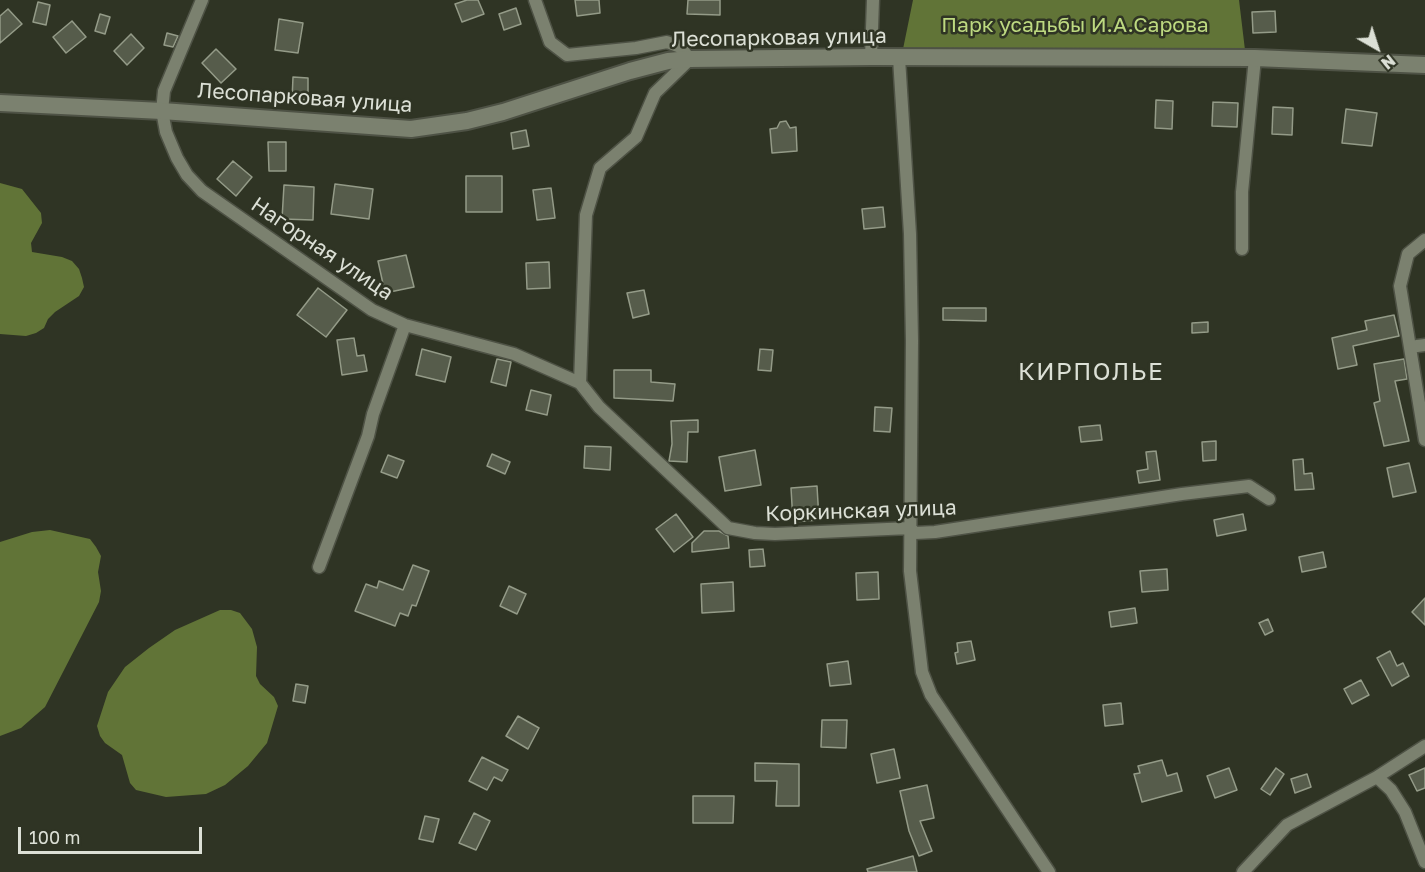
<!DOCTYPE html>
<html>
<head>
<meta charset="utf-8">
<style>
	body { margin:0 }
	#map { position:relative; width:1425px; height:872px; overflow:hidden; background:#2f3424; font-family:"Golos Text",sans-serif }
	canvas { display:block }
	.north { position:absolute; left:1347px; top:18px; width:60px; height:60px; -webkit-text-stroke:4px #2f3424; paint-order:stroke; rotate:141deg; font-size:16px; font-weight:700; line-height:24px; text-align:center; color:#dce0d6 }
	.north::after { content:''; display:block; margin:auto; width:21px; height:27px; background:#dce0d6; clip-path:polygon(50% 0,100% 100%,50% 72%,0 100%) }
	.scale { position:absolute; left:18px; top:827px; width:184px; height:27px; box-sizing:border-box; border:3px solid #dce0d6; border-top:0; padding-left:8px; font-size:18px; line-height:21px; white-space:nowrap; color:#dce0d6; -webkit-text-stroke:4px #2f3424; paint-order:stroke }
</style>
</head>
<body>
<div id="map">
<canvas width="1425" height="872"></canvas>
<div class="north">N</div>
<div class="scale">100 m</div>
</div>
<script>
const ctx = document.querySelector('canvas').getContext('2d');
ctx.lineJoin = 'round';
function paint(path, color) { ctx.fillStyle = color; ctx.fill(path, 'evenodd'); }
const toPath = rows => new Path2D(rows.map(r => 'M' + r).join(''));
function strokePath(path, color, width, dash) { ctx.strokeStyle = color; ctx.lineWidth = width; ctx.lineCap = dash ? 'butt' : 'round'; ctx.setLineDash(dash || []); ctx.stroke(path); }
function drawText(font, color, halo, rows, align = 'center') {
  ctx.font = font + ' "Golos Text",sans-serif'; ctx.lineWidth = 5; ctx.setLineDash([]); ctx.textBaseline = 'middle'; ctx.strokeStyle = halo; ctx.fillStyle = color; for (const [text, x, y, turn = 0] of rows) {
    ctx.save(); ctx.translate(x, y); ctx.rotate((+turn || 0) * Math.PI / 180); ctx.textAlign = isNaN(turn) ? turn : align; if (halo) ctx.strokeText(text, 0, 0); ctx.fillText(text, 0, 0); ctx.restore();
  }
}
paint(toPath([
	[913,0,1239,0,1245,50,903,49],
	[0,183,22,189,41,213,42,223,31,243,32,252,62,257,72,261,79,269,82,278,84,287,79,296,55,312,48,319,44,328,36,333,26,336,0,334],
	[50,530,90,539,96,547,101,556,98,572,101,591,99,602,45,707,21,728,0,736,0,542,32,532],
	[220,610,231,610,240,613,252,629,257,647,256,676,260,684,274,697,278,706,267,743,248,766,225,785,206,794,166,797,136,790,130,783,122,755,105,743,100,736,97,726,108,692,125,667,149,648,175,630]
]), '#617437');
const building = toPath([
	[467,0,478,0,484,14,462,22,455,4,467,0],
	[575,0,599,0,600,13,577,16,575,0],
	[688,0,720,0,720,15,687,14,688,0],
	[38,2,50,5,46,25,33,22,38,2],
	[516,8,521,24,504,30,499,14,516,8],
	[8,9,22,24,0,43,0,16,8,9],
	[1275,11,1276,32,1253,33,1252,12,1275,11],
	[100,14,110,17,105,34,95,31,100,14],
	[279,19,303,23,298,53,275,50,279,19],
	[72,21,86,37,66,53,53,37,72,21],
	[167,33,178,36,173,47,164,45,167,33],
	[131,34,144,48,127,65,114,51,131,34],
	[216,49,236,69,221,83,202,63,216,49],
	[293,77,308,78,308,100,292,100,293,77],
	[1156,100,1173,101,1172,129,1155,128,1156,100],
	[1213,102,1238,103,1237,127,1212,126,1213,102],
	[1273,107,1293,108,1292,135,1272,134,1273,107],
	[1346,109,1377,113,1372,146,1342,143,1346,109],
	[786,121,790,128,796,127,797,151,772,153,770,129,777,128,780,122,786,121],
	[526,130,529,146,513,149,511,133,526,130],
	[268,142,286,142,286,171,269,171,268,142],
	[233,161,252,177,236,196,217,179,233,161],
	[466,176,502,176,502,212,466,212,466,176],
	[335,184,373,189,369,219,331,214,335,184],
	[284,185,314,187,313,220,282,219,284,185],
	[551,188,555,218,537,220,533,190,551,188],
	[883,207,885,227,864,229,862,209,883,207],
	[406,255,414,287,385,293,378,261,406,255],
	[549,262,550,288,527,289,526,263,549,262],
	[318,288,347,310,326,337,297,315,318,288],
	[644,290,649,314,633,318,627,293,644,290],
	[943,308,986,308,986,321,943,320,943,308],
	[1394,315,1399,336,1353,346,1357,365,1338,369,1332,338,1367,330,1365,321,1394,315],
	[1208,322,1208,332,1192,333,1192,323,1208,322],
	[354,338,357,356,364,355,367,371,342,375,337,340,354,338],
	[422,349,451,357,445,382,416,375,422,349],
	[760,349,773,350,771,371,758,370,760,349],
	[497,359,511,362,506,386,491,382,497,359],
	[1404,359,1407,379,1395,381,1409,441,1384,446,1374,403,1380,401,1374,364,1404,359],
	[614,370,651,370,651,382,675,384,673,401,614,398,614,370],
	[531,390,551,395,547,415,526,410,531,390],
	[875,407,892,408,890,432,874,431,875,407],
	[698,420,698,432,688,432,687,462,669,461,672,444,671,421,698,420],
	[1100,425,1102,440,1081,442,1079,427,1100,425],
	[1216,441,1216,460,1203,461,1202,442,1216,441],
	[585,446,611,447,610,470,584,468,585,446],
	[755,450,761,485,725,491,719,457,755,450],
	[1156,451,1160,480,1139,483,1137,471,1148,469,1146,452,1156,451],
	[492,454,510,462,505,474,487,466,492,454],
	[388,455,404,461,397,478,381,472,388,455],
	[1303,459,1304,474,1312,473,1314,489,1295,490,1293,460,1303,459],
	[1409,463,1416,492,1393,497,1387,468,1409,463],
	[817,486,819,520,793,522,791,488,817,486],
	[676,514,693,537,674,552,656,529,676,514],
	[1243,514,1246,530,1217,536,1214,520,1243,514],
	[704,531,719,531,728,536,729,548,692,552,692,543,704,531],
	[763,549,765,566,750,567,749,550,763,549],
	[1323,552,1326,567,1302,572,1299,557,1323,552],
	[413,565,429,571,416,606,412,605,408,616,400,613,395,626,355,611,366,584,377,588,379,581,403,590,413,565],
	[1167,569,1168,590,1142,592,1140,571,1167,569],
	[878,572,879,599,857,600,856,573,878,572],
	[733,582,734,611,702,613,701,584,733,582],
	[509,586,526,594,517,614,500,606,509,586],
	[1425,598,1425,625,1412,612,1425,598],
	[1135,608,1137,623,1111,627,1109,612,1135,608],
	[1268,619,1273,631,1265,635,1259,623,1268,619],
	[971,641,975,660,957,664,955,653,958,652,957,643,971,641],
	[1390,651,1397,666,1403,663,1409,676,1392,686,1377,658,1390,651],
	[848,661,851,684,830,686,827,664,848,661],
	[1361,680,1369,695,1352,704,1344,689,1361,680],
	[296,684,308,686,305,703,293,701,296,684],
	[1121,703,1123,724,1105,726,1103,705,1121,703],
	[518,716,539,728,528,749,506,736,518,716],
	[822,720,847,720,846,748,821,747,822,720],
	[894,749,900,778,877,783,871,754,894,749],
	[482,757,508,770,502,781,494,777,487,790,469,781,482,757],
	[1162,760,1167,776,1177,773,1182,791,1142,802,1134,774,1140,773,1138,766,1162,760],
	[755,763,799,764,799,806,776,806,777,781,755,781,755,763],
	[1229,768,1237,790,1215,798,1207,776,1229,768],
	[1276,768,1284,774,1270,795,1261,789,1276,768],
	[1425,768,1425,788,1417,791,1409,775,1425,768],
	[1307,774,1311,787,1295,793,1291,779,1307,774],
	[927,785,934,818,920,821,932,851,919,856,909,831,900,791,927,785],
	[693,796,734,796,733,823,693,823,693,796],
	[474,813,490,821,476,850,459,843,474,813],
	[425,816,439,819,433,842,419,839,425,816],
	[913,856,917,872,868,872,867,869,913,856]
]);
paint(building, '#565c4b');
strokePath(building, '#949b88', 1.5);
const street = toPath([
	[202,0,164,91,162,111,166,132,177,158,187,175,202,191,372,310,405,325,514,354,580,383,599,407,728,528,755,533,775,534,910,528,915,533,935,532,1182,494,1249,486,1269,499],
	[535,0,550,42,567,55,636,48,667,42,680,47,690,59,655,93,636,137,600,168,586,215,580,383],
	[871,57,873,0],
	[899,58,910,234,912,341,910,571,922,672,931,695,1049,872],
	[1425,240,1408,254,1400,286,1425,440],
	[1242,249,1242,192,1255,58],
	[1410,347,1425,345],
	[319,567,368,436,373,414,405,325],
	[1377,777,1391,790,1405,812,1425,862],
	[1243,872,1287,825,1377,777,1425,746]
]);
const secondary = toPath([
	[0,103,162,111,411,129,467,121,503,112,630,71,668,61,690,59,871,57,1255,58,1425,65]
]);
strokePath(street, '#4e5245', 15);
strokePath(secondary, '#4e5245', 20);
strokePath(street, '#7b816f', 12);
strokePath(secondary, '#7b816f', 16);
drawText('21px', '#bdd980', '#2f3424', [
	["Парк усадьбы И.А.Сарова",1075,25]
]);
drawText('21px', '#dce0d6', '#2f3424', [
	["Лесопарковая улица",779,38,-1],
	["Лесопарковая улица",305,98,4],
	["Нагорная улица",322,249,34],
	["Коркинская улица",861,511,-2]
]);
ctx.letterSpacing = '1.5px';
drawText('24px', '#dce0d6', '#2f3424', [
	["КИРПОЛЬЕ",1091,372]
]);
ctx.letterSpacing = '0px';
</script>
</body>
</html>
